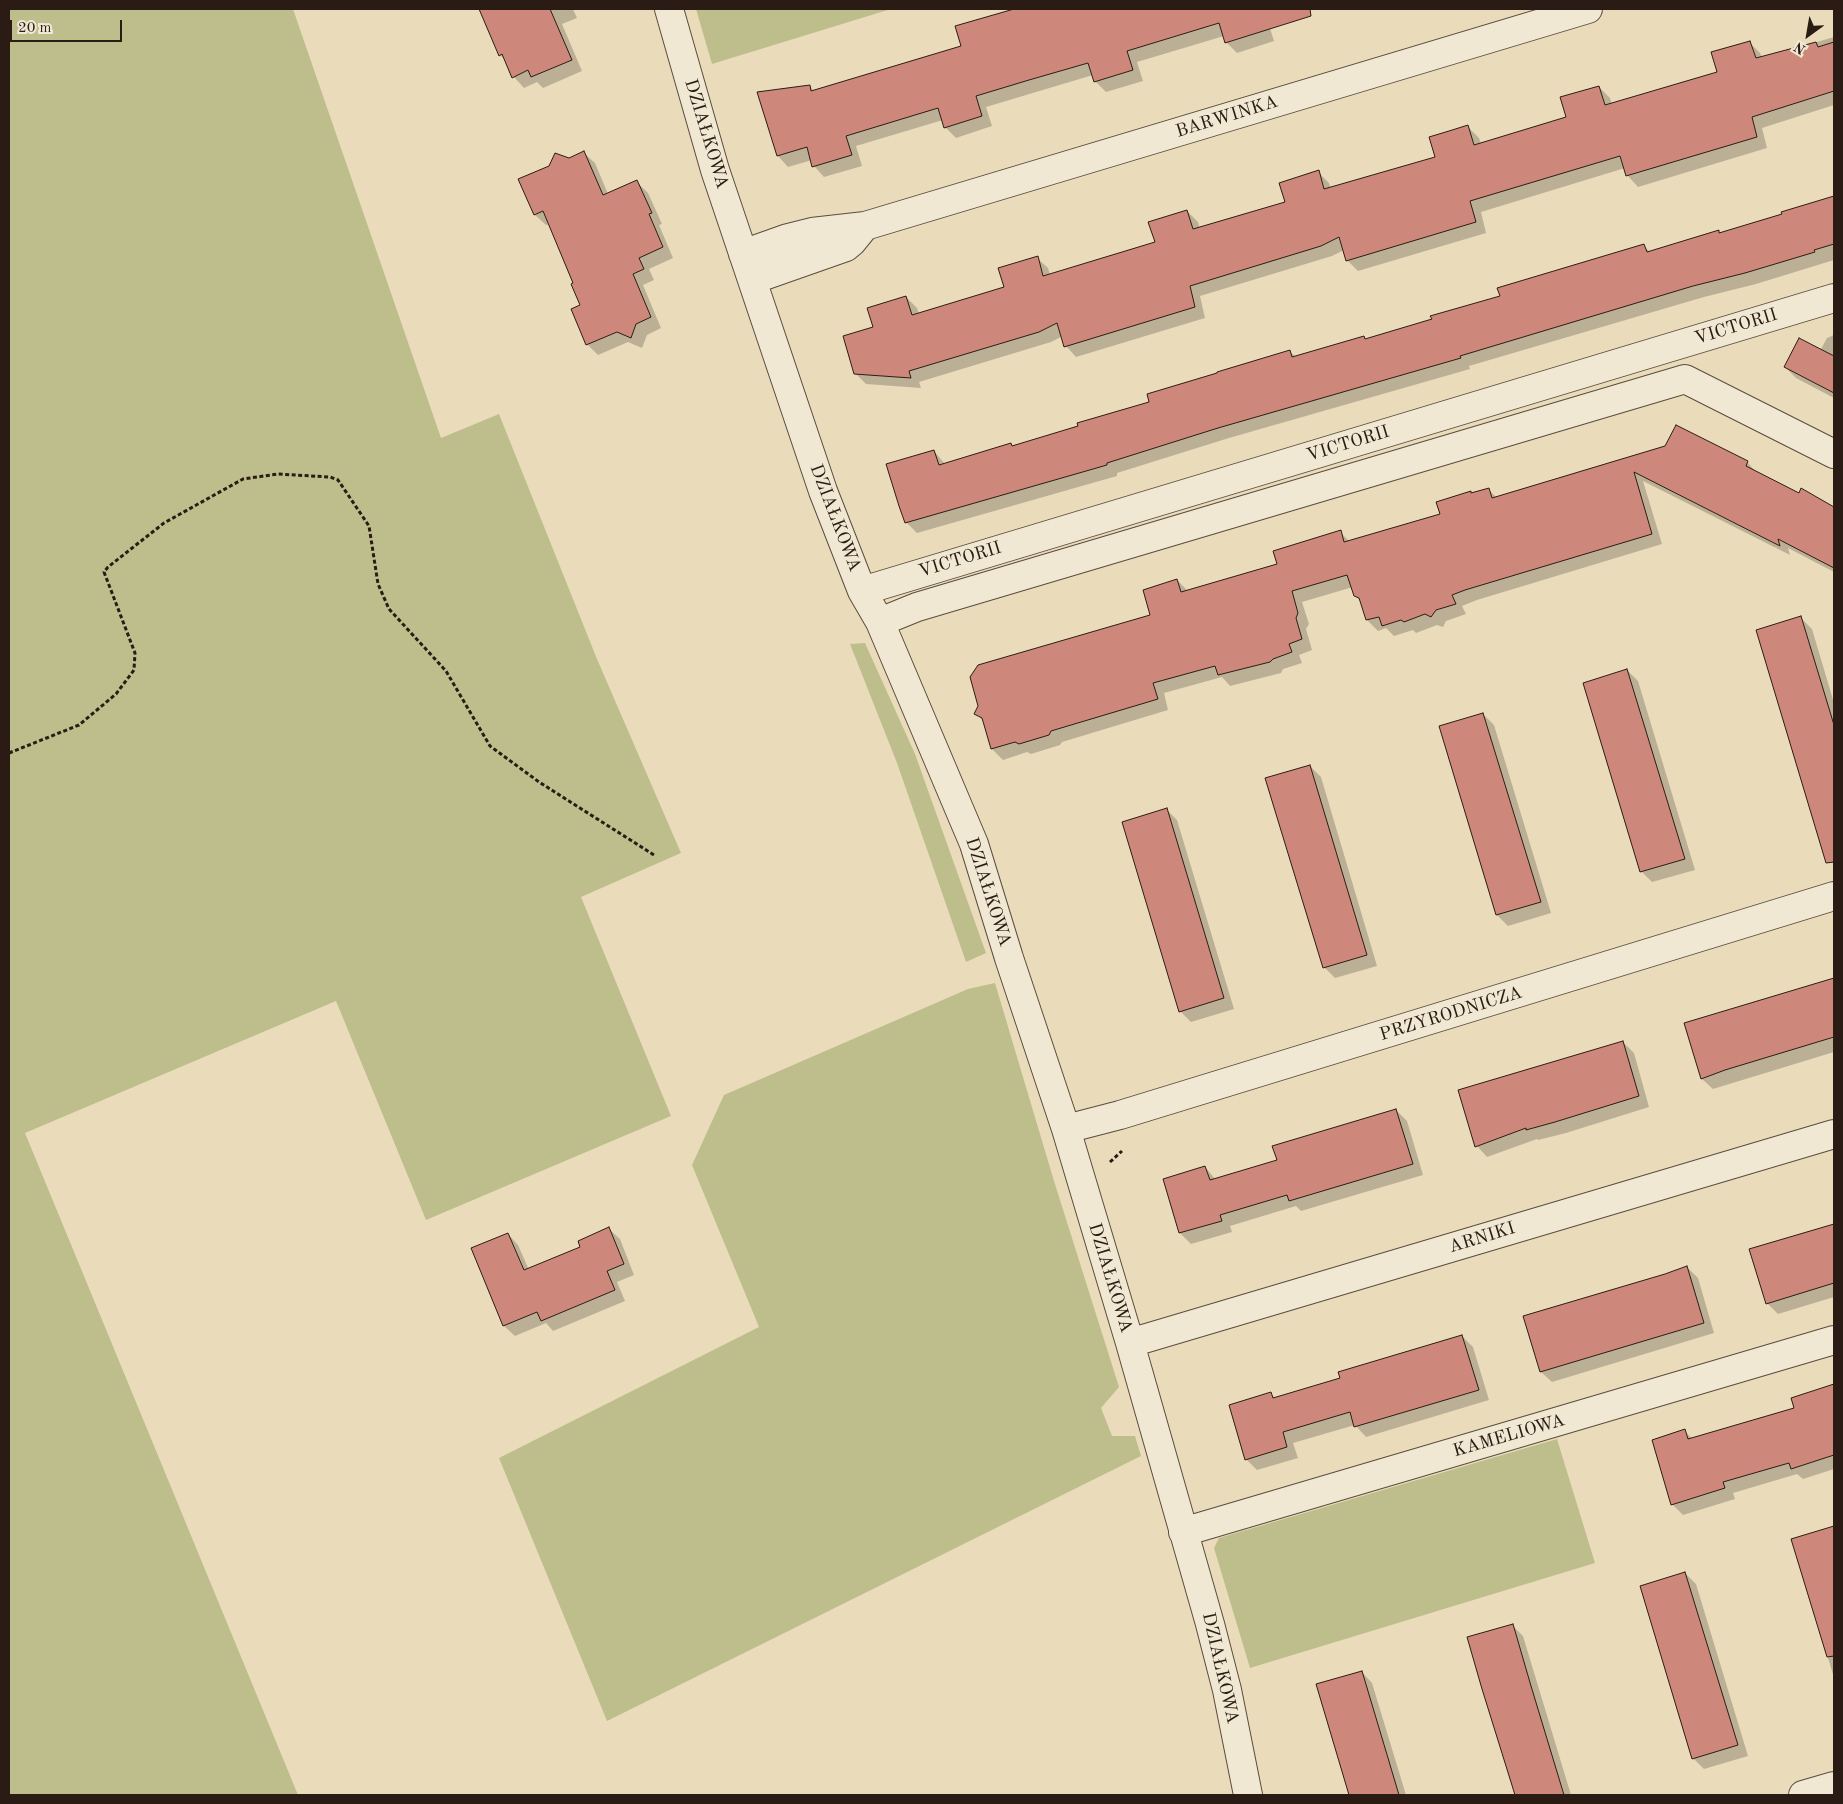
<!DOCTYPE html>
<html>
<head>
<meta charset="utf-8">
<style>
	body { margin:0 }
	#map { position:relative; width:1843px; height:1804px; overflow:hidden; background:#eadcbb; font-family:"Old Standard TT",serif }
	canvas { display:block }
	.frame { position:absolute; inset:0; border:10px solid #2a1c14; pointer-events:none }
	.north { position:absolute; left:1783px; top:10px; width:50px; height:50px; -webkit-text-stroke:4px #f1e8d3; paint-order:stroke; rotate:212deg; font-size:14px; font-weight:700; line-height:20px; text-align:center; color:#2a1c14 }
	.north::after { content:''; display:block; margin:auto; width:18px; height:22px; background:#2a1c14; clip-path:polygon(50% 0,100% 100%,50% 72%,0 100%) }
	.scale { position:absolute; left:10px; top:20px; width:112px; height:22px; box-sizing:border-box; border:2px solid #2a1c14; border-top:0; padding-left:6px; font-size:15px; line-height:18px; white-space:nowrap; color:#2a1c14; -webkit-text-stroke:4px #f1e8d3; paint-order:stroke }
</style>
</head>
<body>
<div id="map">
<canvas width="1843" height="1804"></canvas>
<div class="frame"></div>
<div class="north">N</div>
<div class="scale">20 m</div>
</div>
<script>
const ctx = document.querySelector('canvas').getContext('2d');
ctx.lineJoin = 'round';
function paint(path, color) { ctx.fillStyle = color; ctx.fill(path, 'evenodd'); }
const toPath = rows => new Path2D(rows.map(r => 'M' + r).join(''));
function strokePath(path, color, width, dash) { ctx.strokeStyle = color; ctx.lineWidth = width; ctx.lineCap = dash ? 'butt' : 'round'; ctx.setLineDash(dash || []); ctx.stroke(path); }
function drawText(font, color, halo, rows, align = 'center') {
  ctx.font = font + ' "Old Standard TT",serif'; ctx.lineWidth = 5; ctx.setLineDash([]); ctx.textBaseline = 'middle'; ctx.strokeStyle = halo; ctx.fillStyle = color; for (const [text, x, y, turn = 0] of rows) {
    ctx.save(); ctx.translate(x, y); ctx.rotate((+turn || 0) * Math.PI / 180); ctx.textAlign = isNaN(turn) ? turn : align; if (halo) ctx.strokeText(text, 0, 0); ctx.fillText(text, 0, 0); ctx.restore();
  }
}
paint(toPath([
	[9,9,293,9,441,438,499,414,597,659,681,853,581,897,671,1116,426,1220,336,1001,25,1133,298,1795,9,1795],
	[696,9,891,9,712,64],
	[865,643,915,754,986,953,966,962,897,763,850,644],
	[995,983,1054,1181,1119,1387,1101,1408,1112,1436,1135,1436,1141,1456,607,1721,499,1458,759,1327,692,1165,724,1095,968,989],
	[1557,1439,1595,1563,1250,1668,1214,1548,1219,1538]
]), '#bdbe8c');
paint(toPath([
	[480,9,573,9,577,18,562,24,582,71,543,88,537,82,524,88,514,77,508,63,500,55],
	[1015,9,1079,9,1079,11,1088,9,1310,9,1268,22,1274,41,1237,53,1226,42,1224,36,1137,62,1143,81,1106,92,1095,81,1093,75,986,107,992,126,956,138,945,127,943,120,856,146,862,166,824,177,814,166,812,160,788,167,778,156,809,86,814,91,962,46,957,27],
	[1834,37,1834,105,1762,128,1767,148,1638,187,1628,176,1625,168,1481,212,1486,233,1358,271,1347,260,1344,250,1332,256,1200,296,1205,318,1076,357,1066,346,1063,336,1051,342,919,382,921,388,866,384,855,373,875,328,906,297,917,308,919,314,1006,288,1037,258,1048,268,1050,275,1156,242,1187,211,1198,222,1200,229,1287,203,1318,172,1329,183,1331,189,1437,158,1468,127,1479,138,1481,144,1568,118,1599,87,1610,98,1612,104,1718,73,1749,42,1760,53,1762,58],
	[584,153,595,163,608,194,637,182,648,193,662,224,659,225,673,258,649,269,654,280,643,285,661,328,647,335,642,348,628,342,598,355,587,344,581,306,575,284,550,224,546,225,535,215,569,159],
	[1834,197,1834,260,1756,284,1704,297,1469,366,1470,369,1229,438,1117,473,1117,476,917,533,906,522,934,451,945,464,1013,447,1151,403,1289,351,1296,357,1364,337,1366,340,1433,320,1644,246,1650,252,1718,232,1721,234,1784,215,1783,212],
	[1834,335,1834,398,1796,378,1785,367,1820,351,1827,338],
	[1666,447,1747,462,1758,474,1799,495,1802,490,1834,507,1834,572,1788,548,1790,555,1643,481,1662,544,1477,600,1462,606,1466,614,1446,621,1443,627,1437,625,1416,633,1413,630,1394,636,1386,628,1378,631,1367,620,1361,602,1355,595,1353,587,1302,602,1309,624,1306,629,1312,650,1299,655,1302,663,1283,669,1281,673,1230,686,1222,677,1164,693,1168,710,1062,742,1060,745,1031,754,1027,752,1003,760,992,749,984,722,976,713,1152,615,1177,580,1188,591,1278,565,1340,532,1350,542,1441,515,1472,494,1488,489,1496,497],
	[1801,618,1812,629,1834,703,1834,827,1825,830],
	[1627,670,1638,681,1695,870,1652,882,1641,871],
	[1483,714,1494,725,1551,913,1508,926,1497,915,1440,727],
	[1310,766,1321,777,1377,966,1335,978,1324,967],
	[1167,810,1177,820,1234,1009,1191,1022,1180,1011],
	[1834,978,1834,1052,1713,1089,1702,1079,1686,1024],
	[1623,1042,1634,1053,1649,1107,1566,1133,1538,1140,1537,1139,1487,1157,1477,1146],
	[1396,1110,1407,1121,1423,1175,1301,1211,1296,1206,1230,1226,1232,1232,1191,1244,1180,1233,1165,1180,1205,1167,1216,1180,1278,1161],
	[1834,1225,1834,1297,1778,1314,1767,1303,1750,1250],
	[609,1229,620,1239,634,1275,617,1282,625,1301,553,1331,546,1323,515,1336,504,1326,473,1249,508,1234,518,1245,529,1270,582,1247],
	[1687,1267,1698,1278,1714,1333,1552,1382,1541,1372],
	[1462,1336,1473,1347,1489,1400,1366,1437,1355,1425,1293,1443,1298,1458,1257,1470,1246,1459,1271,1394,1276,1399,1341,1379],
	[1824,1388,1834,1399,1834,1469,1803,1479,1797,1474,1733,1493,1735,1499,1683,1515,1672,1504,1684,1431,1693,1439,1795,1408],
	[1834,1528,1834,1678,1793,1540],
	[1685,1573,1696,1584,1748,1756,1704,1769,1693,1758],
	[1512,1625,1523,1636,1571,1795,1516,1795,1469,1638],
	[1362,1672,1372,1683,1406,1795,1351,1795,1318,1685]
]), '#0003');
const building = toPath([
	[479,9,550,9,572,60,531,77,528,70,512,78,502,54,499,56,479,9],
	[1014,9,1310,9,1311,16,1225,43,1219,23,1127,51,1133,70,1094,82,1088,63,1029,80,976,96,982,116,944,128,938,108,846,136,852,155,812,167,807,147,777,156,757,92,810,85,811,91,961,46,955,26,1014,9],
	[1750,41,1756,58,1816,42,1818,47,1834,42,1834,91,1752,117,1757,137,1626,176,1620,156,1470,201,1476,222,1346,261,1339,237,1321,246,1190,286,1195,307,1064,347,1057,323,1039,332,909,371,911,378,854,374,843,336,873,327,867,308,906,296,912,315,1004,287,998,268,1038,256,1043,276,1155,242,1148,222,1187,210,1193,229,1285,202,1279,183,1319,170,1324,189,1435,157,1429,137,1449,131,1468,125,1474,145,1566,117,1560,97,1599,86,1605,105,1717,72,1711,52,1750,41],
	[584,151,603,195,637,180,652,213,649,214,663,247,639,258,644,269,633,274,651,317,636,324,631,338,617,332,586,345,571,309,580,305,571,284,573,283,543,211,534,215,518,179,549,166,555,153,569,158,584,151],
	[1834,196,1834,244,1814,250,1815,252,1745,273,1693,286,1460,356,1461,358,1218,428,1107,463,1107,465,905,523,899,506,886,464,934,450,939,465,1011,443,1012,446,1078,426,1077,423,1149,402,1147,394,1217,373,1217,372,1290,350,1292,357,1364,336,1365,339,1432,319,1430,316,1500,296,1497,288,1644,244,1647,252,1719,230,1719,233,1782,214,1781,212,1834,196],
	[1799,338,1834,356,1834,393,1784,367,1799,338],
	[1676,425,1748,461,1746,466,1799,493,1801,488,1834,507,1834,568,1778,539,1780,546,1634,472,1652,534,1465,590,1452,595,1456,604,1436,610,1431,617,1425,614,1404,622,1401,620,1382,626,1379,617,1366,620,1359,598,1354,596,1347,575,1292,591,1298,613,1296,618,1302,639,1289,644,1292,652,1273,659,1270,662,1218,675,1215,666,1153,683,1158,699,1051,731,1049,735,1019,744,1015,742,991,749,982,718,974,714,978,706,970,677,978,665,1150,615,1143,590,1177,579,1181,592,1277,564,1273,551,1341,530,1344,542,1440,514,1436,502,1471,491,1471,493,1489,488,1492,498,1665,446,1676,425],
	[1801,616,1834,725,1834,862,1826,863,1756,630,1801,616],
	[1627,669,1685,859,1640,872,1583,683,1627,669],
	[1483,713,1541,902,1496,915,1439,726,1483,713],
	[1310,765,1367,955,1323,968,1265,778,1310,765],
	[1167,808,1224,998,1179,1012,1122,822,1167,808],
	[1834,978,1834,1037,1725,1070,1701,1079,1684,1023,1834,978],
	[1623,1041,1639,1096,1555,1122,1526,1130,1526,1128,1475,1147,1458,1090,1623,1041],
	[1396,1109,1413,1164,1289,1201,1287,1195,1220,1215,1222,1221,1179,1233,1163,1179,1205,1166,1210,1180,1277,1160,1272,1146,1396,1109],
	[1834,1224,1834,1283,1766,1304,1749,1249,1834,1224],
	[609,1227,624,1264,607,1271,615,1290,541,1321,537,1312,503,1326,471,1248,508,1233,524,1270,580,1247,578,1241,609,1227],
	[1687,1266,1704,1323,1540,1372,1523,1316,1665,1274,1687,1266],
	[1462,1335,1479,1390,1354,1427,1350,1412,1283,1432,1287,1447,1245,1460,1229,1405,1271,1392,1273,1398,1340,1378,1338,1372,1462,1335],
	[1834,1384,1834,1455,1791,1469,1789,1463,1723,1482,1725,1488,1671,1505,1652,1440,1685,1429,1688,1439,1794,1408,1791,1398,1834,1384],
	[1834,1526,1834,1656,1827,1657,1791,1539,1834,1526],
	[1685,1572,1738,1745,1692,1759,1640,1586,1685,1572],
	[1513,1624,1531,1686,1564,1795,1515,1795,1482,1689,1467,1637,1513,1624],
	[1362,1671,1388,1758,1399,1795,1349,1795,1316,1684,1362,1671]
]);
paint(building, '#ce887b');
strokePath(building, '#2a1c14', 1);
const minor = toPath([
	[669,9,715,170,823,491,862,591,880,622,974,844,1009,958,1066,1129,1130,1343,1210,1624,1227,1690,1248,1795],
	[743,254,788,238,812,232,865,226,1588,9],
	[752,280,846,247,852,242,865,226],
	[862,591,1834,298],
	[880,622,917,607,1685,379,1834,454],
	[1066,1129,1120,1115,1834,896],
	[1130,1343,1834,1134],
	[1183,1532,1834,1340],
	[1803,1795,1834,1786]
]);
strokePath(minor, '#5a4c3e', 30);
strokePath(toPath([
	[9,753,79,725,116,694,134,670,135,653,104,572,108,567,164,523,243,479,278,474,330,477,338,480,369,526,378,584,389,609,446,671,490,746,539,782,654,855],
	[1110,1162,1122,1151]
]), '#2a1c14', 3, [4, 2.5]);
strokePath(minor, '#f1e8d3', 28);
drawText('18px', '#2a1c14', '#f1e8d3', [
	["BARWINKA",1227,117,-17],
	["DZIAŁKOWA",706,134,73],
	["VICTORII",1736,327,-17],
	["VICTORII",1348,444,-17],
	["DZIAŁKOWA",835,518,69],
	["VICTORII",960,560,-17],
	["DZIAŁKOWA",988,892,72],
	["PRZYRODNICZA",1451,1014,-17],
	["ARNIKI",1482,1238,-17],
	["DZIAŁKOWA",1110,1278,73],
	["KAMELIOWA",1509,1436,-16],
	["DZIAŁKOWA",1220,1668,77]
]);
</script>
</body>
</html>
